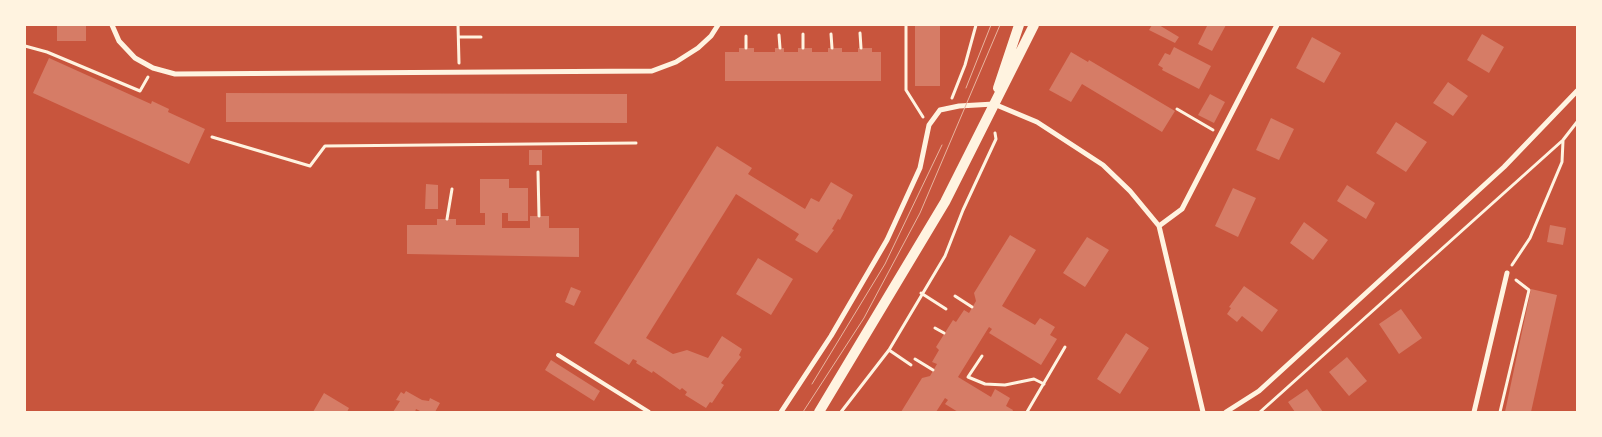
<!DOCTYPE html>
<html>
<head>
<meta charset="utf-8">
<style>
	body { margin:0 }
	#map { position:relative; width:1602px; height:437px; overflow:hidden; background:#c8553d; font-family:"Fira Sans Condensed",sans-serif }
	canvas { display:block }
	.frame { position:absolute; inset:0; border:26px solid #fff3e0; pointer-events:none }
</style>
</head>
<body>
<div id="map">
<canvas width="1602" height="437"></canvas>
<div class="frame"></div>
</div>
<script>
const ctx = document.querySelector('canvas').getContext('2d');
ctx.lineJoin = 'round';
function paint(path, color) { ctx.fillStyle = color; ctx.fill(path, 'evenodd'); }
const toPath = rows => new Path2D(rows.map(r => 'M' + r).join(''));
function strokePath(path, color, width, dash) { ctx.strokeStyle = color; ctx.lineWidth = width; ctx.lineCap = dash ? 'butt' : 'round'; ctx.setLineDash(dash || []); ctx.stroke(path); }
paint(toPath([
	[57,25,86,25,86,41,57,41],
	[915,25,940,25,940,86,915,86],
	[1152,25,1159,25,1179,37,1175,43,1149,30],
	[1204,25,1226,25,1212,51,1198,44,1207,26],
	[1482,34,1504,47,1489,73,1467,60],
	[1312,37,1341,53,1324,83,1296,68],
	[1174,47,1211,66,1199,89,1162,70,1163,68,1158,65,1165,53,1170,55],
	[739,48,754,48,754,52,775,52,775,48,784,48,784,52,798,52,798,48,812,48,812,52,828,52,828,48,842,48,842,52,858,52,858,48,872,48,872,52,881,52,881,81,725,81,725,52,739,52],
	[1071,52,1088,62,1089,60,1175,111,1162,132,1082,84,1071,102,1049,90],
	[49,58,151,104,152,101,169,109,168,112,205,129,189,164,33,93],
	[1448,82,1468,96,1453,116,1433,103],
	[226,93,627,94,627,123,226,122],
	[1210,94,1225,102,1214,123,1198,115],
	[1271,118,1294,129,1279,160,1256,150],
	[1396,122,1427,142,1406,172,1376,153],
	[717,146,752,168,748,174,805,209,811,198,819,202,831,182,853,195,840,220,838,219,832,229,834,230,817,253,795,240,799,234,736,194,646,338,673,354,687,350,708,358,722,336,742,349,739,355,741,357,721,383,724,385,712,403,710,402,706,408,685,395,687,392,682,388,680,390,653,371,652,373,636,363,637,361,633,359,629,365,594,343],
	[529,150,542,150,542,165,529,165],
	[480,179,509,179,509,188,528,188,528,221,508,221,508,213,502,213,502,228,530,228,530,216,549,216,549,228,579,228,579,257,407,254,407,225,437,225,437,219,456,219,456,225,485,225,485,213,480,213],
	[426,184,438,185,438,209,425,209],
	[1347,185,1375,203,1366,219,1337,201],
	[1233,188,1256,198,1238,237,1215,226],
	[1304,222,1328,240,1313,260,1290,243],
	[1550,225,1566,228,1563,245,1547,242],
	[1010,235,1036,250,1002,306,1035,325,1040,318,1055,327,1050,335,1057,339,1041,365,989,333,992,329,989,327,958,377,991,397,995,389,1010,398,1006,406,1013,410,1012,412,958,412,945,404,948,400,945,398,936,412,901,412,922,378,930,376,937,364,932,362,939,350,936,347,953,320,956,322,964,310,969,313,976,301,974,293],
	[1087,237,1109,250,1085,287,1063,273],
	[758,258,793,279,771,315,736,294],
	[1244,286,1278,310,1262,332,1242,316,1237,322,1227,314,1231,308,1229,307],
	[571,287,581,291,574,306,565,302],
	[1531,289,1557,295,1531,412,1505,412],
	[1401,309,1422,338,1399,354,1379,324],
	[1126,333,1149,348,1120,394,1097,379],
	[1347,357,1367,381,1349,396,1329,372],
	[551,360,600,391,594,401,545,370],
	[1307,389,1323,412,1295,412,1288,402],
	[406,391,422,400,429,401,430,398,440,403,435,412,422,412,416,409,415,412,393,412,400,401,396,400,401,392,404,394],
	[324,393,349,408,347,412,313,412]
]), '#d67c66');
strokePath(toPath([
	[458,25,459,63],
	[906,25,906,90,923,117],
	[860,33,861,48],
	[803,34,803,48],
	[831,34,832,48],
	[779,35,780,48],
	[746,36,746,48],
	[459,37,481,37],
	[25,46,47,52,140,91,148,77],
	[952,98,965,65,976,25],
	[1177,109,1213,130],
	[212,137,310,166,325,146,636,143],
	[538,172,539,216],
	[447,219,452,189],
	[1512,265,1530,238,1562,162,1563,141],
	[921,293,946,309],
	[955,296,972,307],
	[935,328,944,333],
	[889,350,911,365],
	[982,356,968,377,985,384,1005,385,1034,379,1044,384],
	[915,359,933,370],
	[841,412,889,350,945,256,963,210,996,139,995,133],
	[1027,412,1065,347],
	[1260,412,1563,140,1577,122],
	[1500,412,1529,290,1516,280]
]), '#fff3e0', 3);
strokePath(toPath([
	[558,355,649,412]
]), '#fff3e0', 4);
strokePath(toPath([
	[112,25,119,41,135,58,153,68,175,74,652,71,676,62,698,48,711,36,718,25],
	[1159,226,1182,209,1277,25],
	[781,412,831,336,887,240,920,168,929,125,940,110,959,106,994,104,1037,122,1103,165,1130,191,1159,226,1203,412],
	[1226,412,1259,391,1504,167,1577,91],
	[1474,412,1507,273]
]), '#fff3e0', 5);
strokePath(toPath([
	[998,88,1019,25],
	[819,412,945,202,1034,25]
]), '#fff3e0', 10);
strokePath(toPath([
	[966,88,991,25],
	[812,384,885,264,942,145],
	[803,412,864,318,920,213,1000,25]
]), '#e9b49f', 1);
</script>
</body>
</html>
